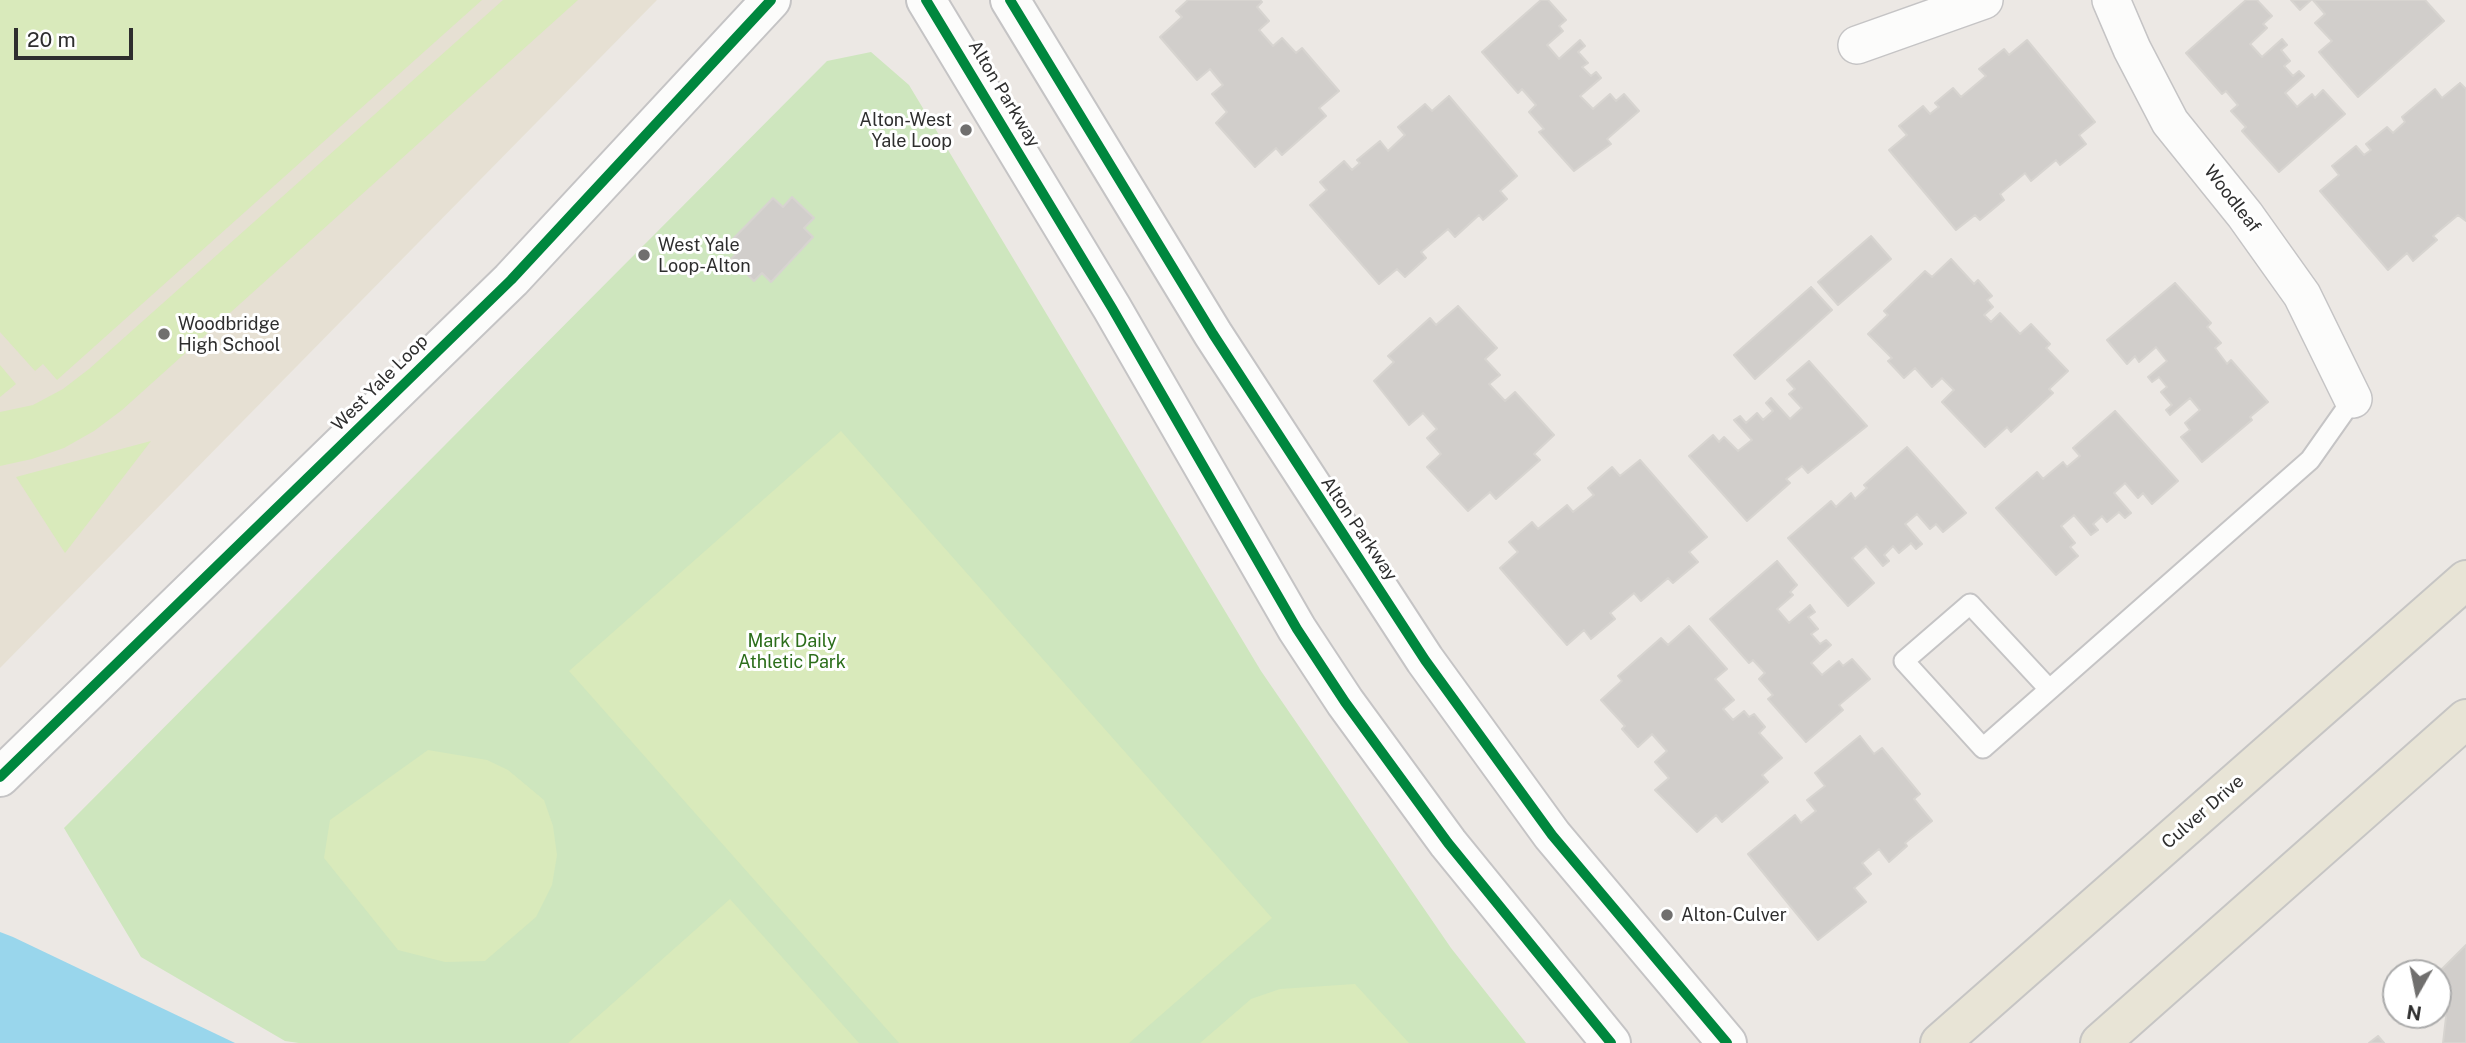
<!DOCTYPE html>
<html>
<head>
<meta charset="utf-8">
<style>
	body { margin:0 }
	#map { position:relative; width:2466px; height:1043px; overflow:hidden; background:#ece8e4; font-family:"Public Sans",sans-serif }
	canvas { display:block }
	.north { position:absolute; left:2382px; top:959px; width:70px; height:70px; box-sizing:border-box; background:#fff; border:2px solid #ababab; border-radius:50%; rotate:189deg; font-size:19px; font-weight:700; line-height:28px; text-align:center; color:#2e2e2e }
	.north::after { content:''; display:block; margin:auto; width:24px; height:32px; background:#706f6e; clip-path:polygon(50% 0,100% 100%,50% 72%,0 100%) }
	.scale { position:absolute; left:14px; top:28px; width:119px; height:32px; box-sizing:border-box; border:4px solid #2e2e2e; border-top:0; padding-left:9px; font-size:21px; line-height:24px; white-space:nowrap; color:#2e2e2e; -webkit-text-stroke:5px #fff; paint-order:stroke }
</style>
</head>
<body>
<div id="map">
<canvas width="2466" height="1043"></canvas>
<div class="north">N</div>
<div class="scale">20 m</div>
</div>
<script>
const ctx = document.querySelector('canvas').getContext('2d');
ctx.lineJoin = 'round';
function paint(path, color) { ctx.fillStyle = color; ctx.fill(path, 'evenodd'); }
const toPath = rows => new Path2D(rows.map(r => 'M' + r).join(''));
function strokePath(path, color, width, dash) { ctx.strokeStyle = color; ctx.lineWidth = width; ctx.lineCap = dash ? 'butt' : 'round'; ctx.setLineDash(dash || []); ctx.stroke(path); }
function drawText(font, color, halo, rows, align = 'center') {
  ctx.font = font + ' "Public Sans",sans-serif'; ctx.lineWidth = 6; ctx.setLineDash([]); ctx.textBaseline = 'middle'; ctx.strokeStyle = halo; ctx.fillStyle = color; for (const [text, x, y, turn = 0] of rows) {
    ctx.save(); ctx.translate(x, y); ctx.rotate((+turn || 0) * Math.PI / 180); ctx.textAlign = isNaN(turn) ? turn : align; if (halo) ctx.strokeText(text, 0, 0); ctx.fillText(text, 0, 0); ctx.restore();
  }
}
paint(toPath([
	[0,0,657,0,0,668]
]), '#e6e0d3');
paint(toPath([
	[871,52,909,85,1261,671,1451,948,1526,1043,299,1043,285,1041,141,957,64,828,827,61]
]), '#cee6be');
paint(toPath([
	[0,0,482,0,57,380,43,364,35,371,0,332],
	[503,0,578,0,122,410,94,431,64,448,32,459,0,466,0,412,33,405,63,389,89,369],
	[0,365,16,384,0,397],
	[841,431,1272,918,1129,1043,899,1043,569,671],
	[151,441,65,553,16,477],
	[428,750,487,760,508,770,544,800,553,826,557,855,552,885,536,917,485,961,445,962,398,950,324,858,330,820],
	[730,899,859,1043,568,1043],
	[1355,984,1409,1043,1200,1043,1251,999,1280,989]
]), '#d9eabb');
paint(toPath([
	[0,932,13,937,235,1043,0,1043]
]), '#99d6ec');
const building = toPath([
	[1188,0,1260,0,1262,2,1257,7,1269,21,1259,30,1273,46,1282,38,1296,53,1302,48,1339,91,1319,108,1326,116,1282,155,1276,148,1255,167,1216,123,1227,112,1212,94,1223,85,1210,69,1197,80,1160,37,1182,17,1176,11,1188,0],
	[1541,0,1548,0,1566,20,1559,26,1563,31,1547,45,1559,59,1580,40,1585,46,1578,52,1588,63,1582,67,1591,76,1596,72,1601,78,1580,96,1593,109,1610,94,1616,101,1624,94,1639,111,1607,139,1611,144,1574,171,1539,132,1544,129,1529,112,1536,105,1522,89,1518,93,1482,52,1541,0],
	[2246,0,2257,0,2272,16,2263,24,2267,28,2250,44,2262,57,2282,39,2287,45,2281,50,2290,61,2284,66,2293,76,2299,71,2304,76,2285,93,2297,107,2312,94,2315,98,2323,90,2345,114,2279,172,2242,131,2246,127,2231,111,2238,105,2226,91,2222,94,2186,53,2246,0],
	[2291,0,2311,0,2300,10,2291,0],
	[2313,0,2425,0,2444,21,2358,97,2319,52,2332,41,2315,23,2325,14,2313,0],
	[2027,40,2095,122,2079,135,2086,144,2060,165,2056,160,2031,181,2025,173,2000,194,2004,200,1980,220,1975,215,1956,230,1889,150,1907,135,1899,126,1923,106,1930,114,1939,107,1935,103,1953,88,1961,97,1986,76,1979,69,2004,49,2009,55,2027,40],
	[2460,83,2466,89,2466,221,2458,215,2433,236,2437,240,2413,261,2407,253,2388,270,2320,191,2339,175,2332,166,2356,146,2364,155,2371,150,2366,144,2387,127,2393,133,2405,122,2402,117,2435,89,2442,98,2460,83],
	[1449,96,1517,176,1500,191,1507,199,1483,220,1479,215,1455,237,1448,229,1421,252,1426,258,1405,277,1397,269,1379,284,1310,205,1327,190,1320,182,1344,161,1352,170,1360,163,1357,160,1380,141,1388,151,1405,135,1398,127,1425,104,1432,111,1449,96],
	[792,197,814,218,804,228,813,237,771,282,762,273,754,281,731,259,738,252,729,243,773,198,783,207,792,197],
	[1871,236,1891,259,1838,305,1818,282,1871,236],
	[1951,259,1974,284,1978,280,1992,296,1987,300,1993,307,1984,315,1991,322,2000,313,2020,334,2031,324,2050,344,2046,348,2068,371,2049,389,2053,393,2011,432,2007,427,1985,447,1942,402,1954,390,1942,378,1932,387,1915,368,1904,378,1888,361,1892,358,1868,334,1888,315,1884,311,1925,271,1932,277,1951,259],
	[2175,283,2211,323,2207,327,2221,343,2215,348,2227,364,2231,360,2268,402,2250,417,2252,420,2202,462,2181,437,2190,430,2185,423,2200,410,2190,398,2170,415,2166,410,2172,405,2161,392,2167,387,2159,377,2152,382,2148,377,2167,361,2156,347,2139,362,2135,356,2127,364,2107,340,2175,283],
	[1811,287,1832,310,1755,379,1734,355,1811,287],
	[1458,306,1497,348,1485,359,1500,375,1489,384,1505,401,1515,392,1554,435,1534,454,1540,460,1496,499,1490,492,1468,511,1427,467,1441,454,1427,438,1437,429,1423,413,1409,425,1374,381,1394,362,1388,356,1430,318,1436,325,1458,306],
	[1809,361,1867,426,1808,473,1802,466,1786,479,1790,483,1747,521,1689,456,1713,435,1719,442,1724,437,1738,451,1752,440,1734,420,1740,416,1746,423,1757,413,1763,420,1773,411,1766,403,1771,398,1790,419,1802,408,1789,394,1795,389,1787,380,1809,361],
	[2115,411,2178,481,2152,504,2143,493,2138,498,2125,483,2114,493,2131,513,2125,518,2119,512,2107,522,2102,516,2093,524,2098,530,2091,535,2074,515,2061,526,2075,543,2070,547,2078,556,2056,575,1996,508,2037,472,2043,479,2063,462,2067,467,2080,456,2073,448,2115,411],
	[1907,447,1966,513,1943,532,1936,524,1930,529,1917,514,1905,524,1922,544,1916,549,1911,543,1899,553,1893,546,1884,555,1889,561,1883,566,1866,546,1852,558,1874,583,1848,606,1788,538,1831,501,1836,507,1851,493,1855,499,1867,488,1864,485,1907,447],
	[1640,460,1707,537,1689,552,1698,562,1673,583,1668,578,1641,601,1634,593,1610,613,1615,619,1591,639,1584,630,1567,645,1500,568,1518,552,1509,542,1532,522,1538,529,1567,505,1573,512,1594,495,1588,488,1612,467,1620,476,1640,460],
	[1777,561,1797,585,1790,592,1793,595,1777,609,1789,623,1810,605,1815,612,1808,617,1818,629,1811,634,1820,644,1826,640,1831,645,1811,663,1822,675,1839,661,1843,666,1852,659,1870,679,1839,705,1843,710,1806,742,1768,699,1773,695,1759,679,1765,673,1753,660,1749,663,1710,619,1777,561],
	[1689,626,1727,669,1715,679,1734,700,1723,709,1733,720,1744,711,1749,717,1754,714,1765,727,1759,733,1782,758,1762,775,1768,782,1722,822,1716,815,1697,832,1655,790,1669,778,1655,762,1667,751,1652,734,1638,747,1622,729,1625,726,1601,700,1622,681,1618,676,1661,638,1668,645,1689,626],
	[1860,736,1874,754,1882,748,1920,794,1914,799,1932,821,1905,843,1907,846,1889,862,1879,849,1862,863,1871,874,1854,888,1866,902,1818,940,1748,854,1795,815,1801,823,1816,811,1807,800,1825,786,1815,773,1860,736],
	[2466,945,2466,1043,2443,1043,2446,1017,2438,1009,2438,973,2466,945],
	[2378,1036,2384,1043,2369,1043,2378,1036]
]);
paint(building, '#d1cecb');
strokePath(building, '#d7d4d0', 2);
const lane = toPath([
	[2049,689,1970,604,1904,661,1983,748,2310,460,2353,399]
]);
const street = toPath([
	[2111,0,2132,49,2170,122,2245,215,2302,295,2353,399],
	[1857,45,1984,0]
]);
const secondary = toPath([
	[926,0,1112,308,1297,629,1345,702,1448,843,1611,1043],
	[1010,0,1213,334,1425,660,1552,835,1727,1043],
	[0,777,511,280,771,0]
]);
const primary = toPath([
	[1940,1043,2466,580],
	[2100,1043,2466,719]
]);
strokePath(lane, '#c5c4c5', 23);
strokePath(street, '#c5c4c5', 40);
strokePath(secondary, '#c5c4c5', 42);
strokePath(primary, '#c6c5c4', 42);
strokePath(lane, '#fcfcfb', 19);
strokePath(street, '#fcfcfb', 37);
strokePath(secondary, '#fcfcfb', 38);
strokePath(primary, '#e8e4d6', 38);
strokePath(toPath([
	[926,0,1112,308,1297,629,1345,702,1448,843,1611,1043],
	[1010,0,1213,334,1425,660,1552,835,1727,1043],
	[0,777,511,280,771,0]
]), '#00873e', 10);
for (const [x, y, r, color] of [
	[966,130,7,"#706f6e"],
	[644,255,7,"#706f6e"],
	[164,334,7,"#706f6e"],
	[1667,915,7,"#706f6e"]
]) { const dot = new Path2D(); dot.arc(x, y, r, 0, 2 * Math.PI); ctx.fillStyle = color; ctx.fill(dot); strokePath(dot, '#fff', 2.5); }
drawText('18px', '#2e2e2e', '#fff', [
	["Alton Parkway",1004,94,59],
	["Woodleaf",2232,199,52],
	["West Yale Loop",380,383,-45],
	["Alton Parkway",1359,529,56],
	["Culver Drive",2203,812,-41]
]);
drawText('18px', '#2e2e2e', '#fff', [
	["Alton-West",952,120,"right"],
	["Yale Loop",952,141,"right"],
	["West Yale",658,245],
	["Loop-Alton",658,266],
	["Woodbridge",178,324],
	["High School",178,345],
	["Alton-Culver",1681,915]
], 'left');
drawText('18px', '#2c6e1b', '#fff', [
	["Mark Daily",792,641],
	["Athletic Park",792,662]
]);
</script>
</body>
</html>
